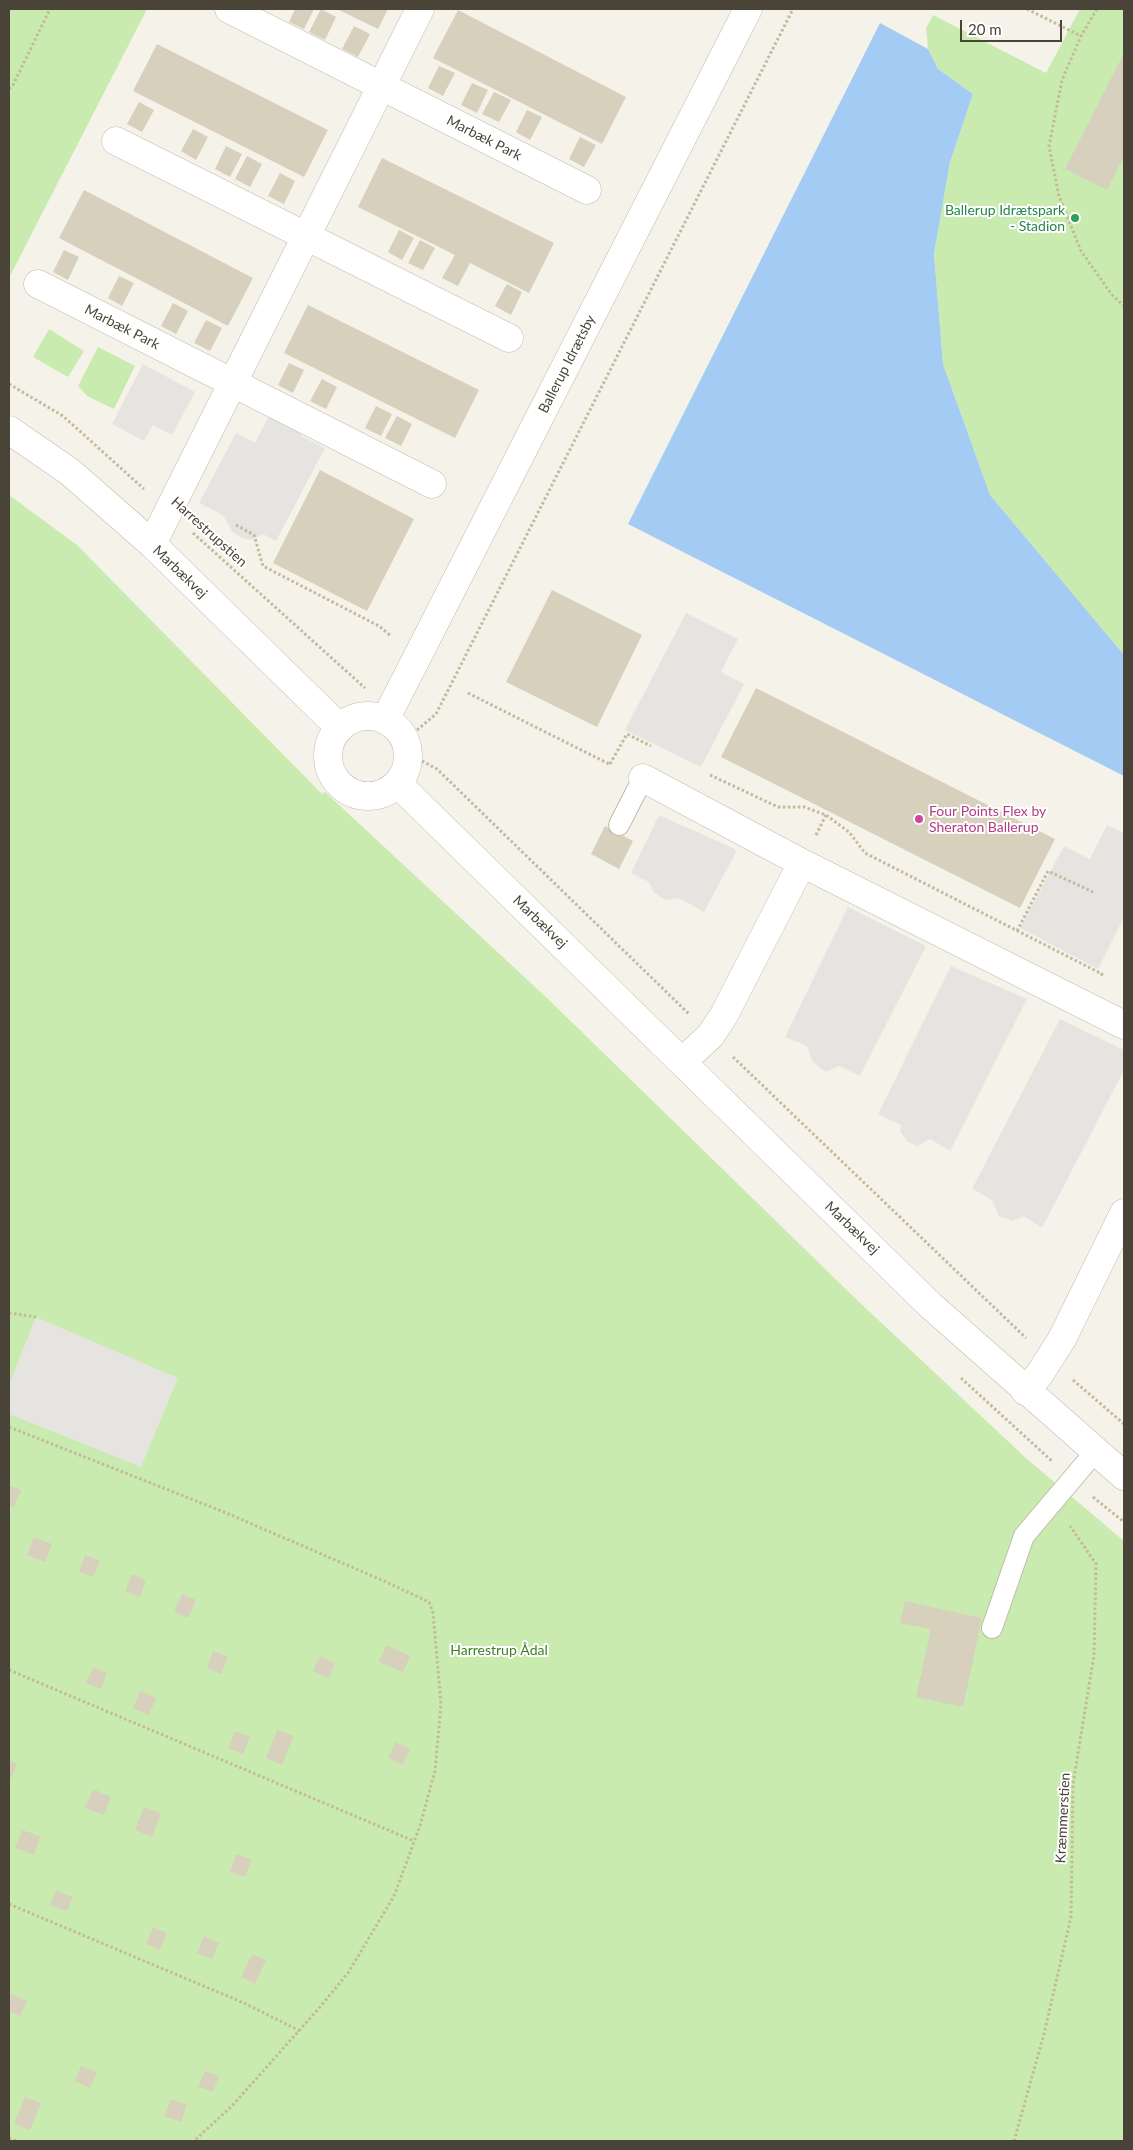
<!DOCTYPE html>
<html>
<head>
<meta charset="utf-8">
<style>
	body { margin:0 }
	#map { position:relative; width:1133px; height:2150px; overflow:hidden; background:#f5f2e9; font-family:Lato,sans-serif }
	canvas { display:block }
	.frame { position:absolute; inset:0; border:10px solid #494437; pointer-events:none }
	.scale { position:absolute; left:960px; top:20px; width:102px; height:22px; box-sizing:border-box; border:2px solid #494437; border-top:0; padding-left:6px; font-size:15px; line-height:18px; white-space:nowrap; color:#494437; -webkit-text-stroke:4px #fff; paint-order:stroke }
</style>
</head>
<body>
<div id="map">
<canvas width="1133" height="2150"></canvas>
<div class="frame"></div>
<div class="scale">20 m</div>
</div>
<script>
const ctx = document.querySelector('canvas').getContext('2d');
ctx.lineJoin = 'round';
function paint(path, color) { ctx.fillStyle = color; ctx.fill(path, 'evenodd'); }
const toPath = rows => new Path2D(rows.map(r => 'M' + r).join(''));
function strokePath(path, color, width, dash) { ctx.strokeStyle = color; ctx.lineWidth = width; ctx.lineCap = dash ? 'butt' : 'round'; ctx.setLineDash(dash || []); ctx.stroke(path); }
function drawText(font, color, halo, rows, align = 'center') {
  ctx.font = font + ' Lato,sans-serif'; ctx.lineWidth = 4; ctx.setLineDash([]); ctx.textBaseline = 'middle'; ctx.strokeStyle = halo; ctx.fillStyle = color; for (const [text, x, y, turn = 0] of rows) {
    ctx.save(); ctx.translate(x, y); ctx.rotate((+turn || 0) * Math.PI / 180); ctx.textAlign = isNaN(turn) ? turn : align; if (halo) ctx.strokeText(text, 0, 0); ctx.fillText(text, 0, 0); ctx.restore();
  }
}
paint(toPath([
	[9,9,147,9,9,278],
	[1080,9,1124,9,1124,655,990,495,943,364,934,254,950,162,973,94,938,69,928,49,926,28,933,15,1046,73],
	[49,329,84,351,68,377,33,357],
	[98,347,135,366,114,409,87,396,78,386],
	[9,495,77,545,322,794,325,792,547,998,857,1300,1027,1459,1124,1541,1124,2141,9,2141]
]), '#caebb0');
paint(toPath([
	[143,364,195,392,172,435,153,425,144,441,112,424],
	[270,414,303,431,301,436,325,448,276,541,263,534,251,540,243,538,232,532,223,515,199,503,236,433,255,443],
	[686,613,738,639,721,672,744,684,701,767,625,730],
	[659,815,737,850,704,912,679,898,666,900,654,893,649,882,631,873],
	[1107,825,1124,833,1124,917,1098,969,1020,928,1064,846,1090,859],
	[848,907,926,946,860,1076,839,1066,826,1072,813,1062,807,1046,785,1037],
	[951,966,1027,999,950,1151,930,1139,917,1146,907,1141,900,1131,901,1125,878,1114],
	[1060,1019,1124,1050,1124,1070,1042,1228,1024,1216,1013,1221,999,1216,992,1200,972,1189],
	[36,1317,178,1378,141,1467,9,1414,9,1384]
]), '#e6e4e0');
paint(toPath([
	[880,23,928,49,938,69,973,94,950,162,934,254,943,364,990,495,1124,655,1124,776,628,524]
]), '#a3cbf4');
paint(toPath([
	[295,9,314,9,304,29,289,22],
	[321,9,336,17,325,40,309,32],
	[337,9,388,9,378,29],
	[458,10,626,97,602,144,433,58],
	[354,26,370,34,358,57,342,49],
	[157,44,328,130,304,177,133,91],
	[1124,53,1124,156,1107,190,1065,169],
	[439,66,455,73,443,96,428,88],
	[472,83,488,90,477,113,461,105],
	[494,92,511,100,499,122,482,114],
	[139,102,154,110,142,132,127,124],
	[527,110,542,117,530,140,516,132],
	[193,129,208,137,196,160,181,151],
	[580,137,596,145,584,167,569,159],
	[226,146,242,154,230,177,215,169],
	[247,156,262,164,250,187,235,179],
	[382,158,554,243,529,293,470,263,458,286,442,278,455,255,358,207],
	[280,173,295,181,284,204,268,196],
	[84,190,253,278,228,326,59,238],
	[399,230,414,238,402,260,388,252],
	[420,240,435,248,423,270,408,263],
	[64,250,79,257,68,280,53,272],
	[119,276,134,283,122,306,108,298],
	[507,284,522,292,511,315,495,306],
	[173,303,188,311,176,334,161,326],
	[308,305,479,390,455,438,284,353],
	[206,320,222,328,210,351,194,343],
	[289,363,304,370,293,393,278,385],
	[322,379,337,387,326,409,310,401],
	[376,406,392,414,381,436,365,428],
	[397,416,412,424,401,446,385,438],
	[320,470,414,519,367,611,273,563],
	[552,590,642,635,597,727,506,682],
	[756,688,1055,839,1020,908,721,757],
	[605,826,633,841,619,869,591,854],
	[9,1485,21,1490,14,1507,9,1505],
	[34,1537,52,1544,45,1562,27,1555],
	[85,1555,100,1561,93,1577,79,1572],
	[132,1574,146,1580,140,1597,125,1591],
	[182,1594,196,1600,188,1618,174,1612],
	[905,1601,982,1618,963,1707,916,1697,931,1629,900,1623],
	[386,1645,410,1656,403,1672,379,1662],
	[213,1651,228,1657,221,1674,207,1668],
	[320,1656,335,1663,329,1678,313,1671],
	[93,1667,107,1673,101,1689,86,1683],
	[140,1691,156,1698,149,1715,133,1708],
	[277,1730,294,1736,282,1765,266,1758],
	[235,1731,250,1737,243,1754,228,1748],
	[396,1742,410,1749,402,1765,388,1757],
	[9,1760,17,1764,9,1783],
	[93,1789,111,1797,104,1815,85,1808],
	[144,1807,161,1813,152,1837,135,1830],
	[22,1830,40,1836,34,1855,15,1848],
	[236,1854,252,1860,245,1877,230,1872],
	[56,1890,73,1897,67,1911,50,1905],
	[153,1927,167,1933,160,1950,146,1944],
	[204,1936,219,1943,212,1959,197,1953],
	[252,1954,266,1960,255,1984,241,1977],
	[11,1994,27,2001,20,2016,9,2011],
	[81,2066,97,2072,90,2088,75,2081],
	[205,2071,219,2076,213,2092,198,2087],
	[25,2097,41,2103,30,2130,14,2124],
	[171,2099,187,2105,181,2122,164,2116]
]), '#d7d0bd');
const service = toPath([
	[619,825,643,778],
	[992,1628,1024,1536,1095,1452]
]);
const minor = toPath([
	[229,9,587,190],
	[116,141,509,338],
	[38,284,432,484],
	[9,430,70,472,152,544,340,728],
	[152,544,420,9],
	[385,720,748,9],
	[643,778,802,863,1124,1025],
	[683,1061,711,1035,724,1015,802,863],
	[1025,1391,1039,1375,1062,1339,1124,1213]
]);
const tertiary = toPath([
	'328 756a40 40 0 1 1 80 0a40 40 0 1 1-80 0Z',
	[398,784,930,1305,1124,1476]
]);
strokePath(service, '#c1bbab', 22);
strokePath(minor, '#c1bbab', 29);
strokePath(tertiary, '#c1bbab', 29);
strokePath(toPath([
	[1027,9,1081,36],
	[1097,9,1081,36,1062,80,1049,146,1059,196,1081,251,1112,295,1124,306],
	[9,89,13,85,50,9],
	[9,384,63,416,144,489],
	[236,525,254,535,263,566,379,626,391,636],
	[193,533,365,688],
	[468,693,611,765],
	[417,730,436,714,793,9],
	[422,761,437,769,689,1014],
	[610,764,627,734,651,746],
	[710,775,778,807,804,807,826,815,849,832,865,853,1102,974,1100,978],
	[816,835,826,815],
	[1017,931,1048,871,1093,892],
	[733,1057,1026,1338],
	[9,1313,36,1317],
	[961,1378,1053,1462],
	[1073,1380,1124,1424],
	[9,1427,224,1512,384,1581,429,1602,433,1613,441,1704,435,1771,420,1826,394,1896,348,1973,320,2007,232,2106,194,2141],
	[1093,1497,1124,1522],
	[9,1670,414,1841],
	[9,1904,244,2003,300,2031],
	[9,2138,16,2141],
	[1014,2141,1044,2034,1071,1917,1073,1784,1094,1655,1096,1564,1070,1526]
]), '#c3b99b', 3, [2.5, 2.5]);
strokePath(service, '#fff', 20);
strokePath(minor, '#fff', 28);
strokePath(tertiary, '#fff', 28);
for (const [x, y, r, color] of [
	[1075,218,5,"#2e9e5b"],
	[919,819,5,"#d1479c"]
]) { const dot = new Path2D(); dot.arc(x, y, r, 0, 2 * Math.PI); ctx.fillStyle = color; ctx.fill(dot); strokePath(dot, '#fff', 2); }
drawText('14px', '#494437', '#fff', [
	["Marbæk Park",484,138,27],
	["Marbæk Park",122,327,27],
	["Ballerup Idrætsby",567,364,-63],
	["Harrestrupstien",209,532,42],
	["Marbækvej",180,572,44],
	["Marbækvej",540,922,44],
	["Marbækvej",852,1228,44],
	["Kræmmerstien",1063,1818,-87]
]);
drawText('14px', '#27864d', '#fff', [
	["Ballerup Idrætspark",1065,210],
	["- Stadion",1065,226]
], 'right');
drawText('14px', '#b23c85', '#fff', [
	["Four Points Flex by",929,811],
	["Sheraton Ballerup",929,827]
], 'left');
drawText('14px', '#3f7e26', '#fff', [
	["Harrestrup Ådal",499,1650]
]);
</script>
</body>
</html>
